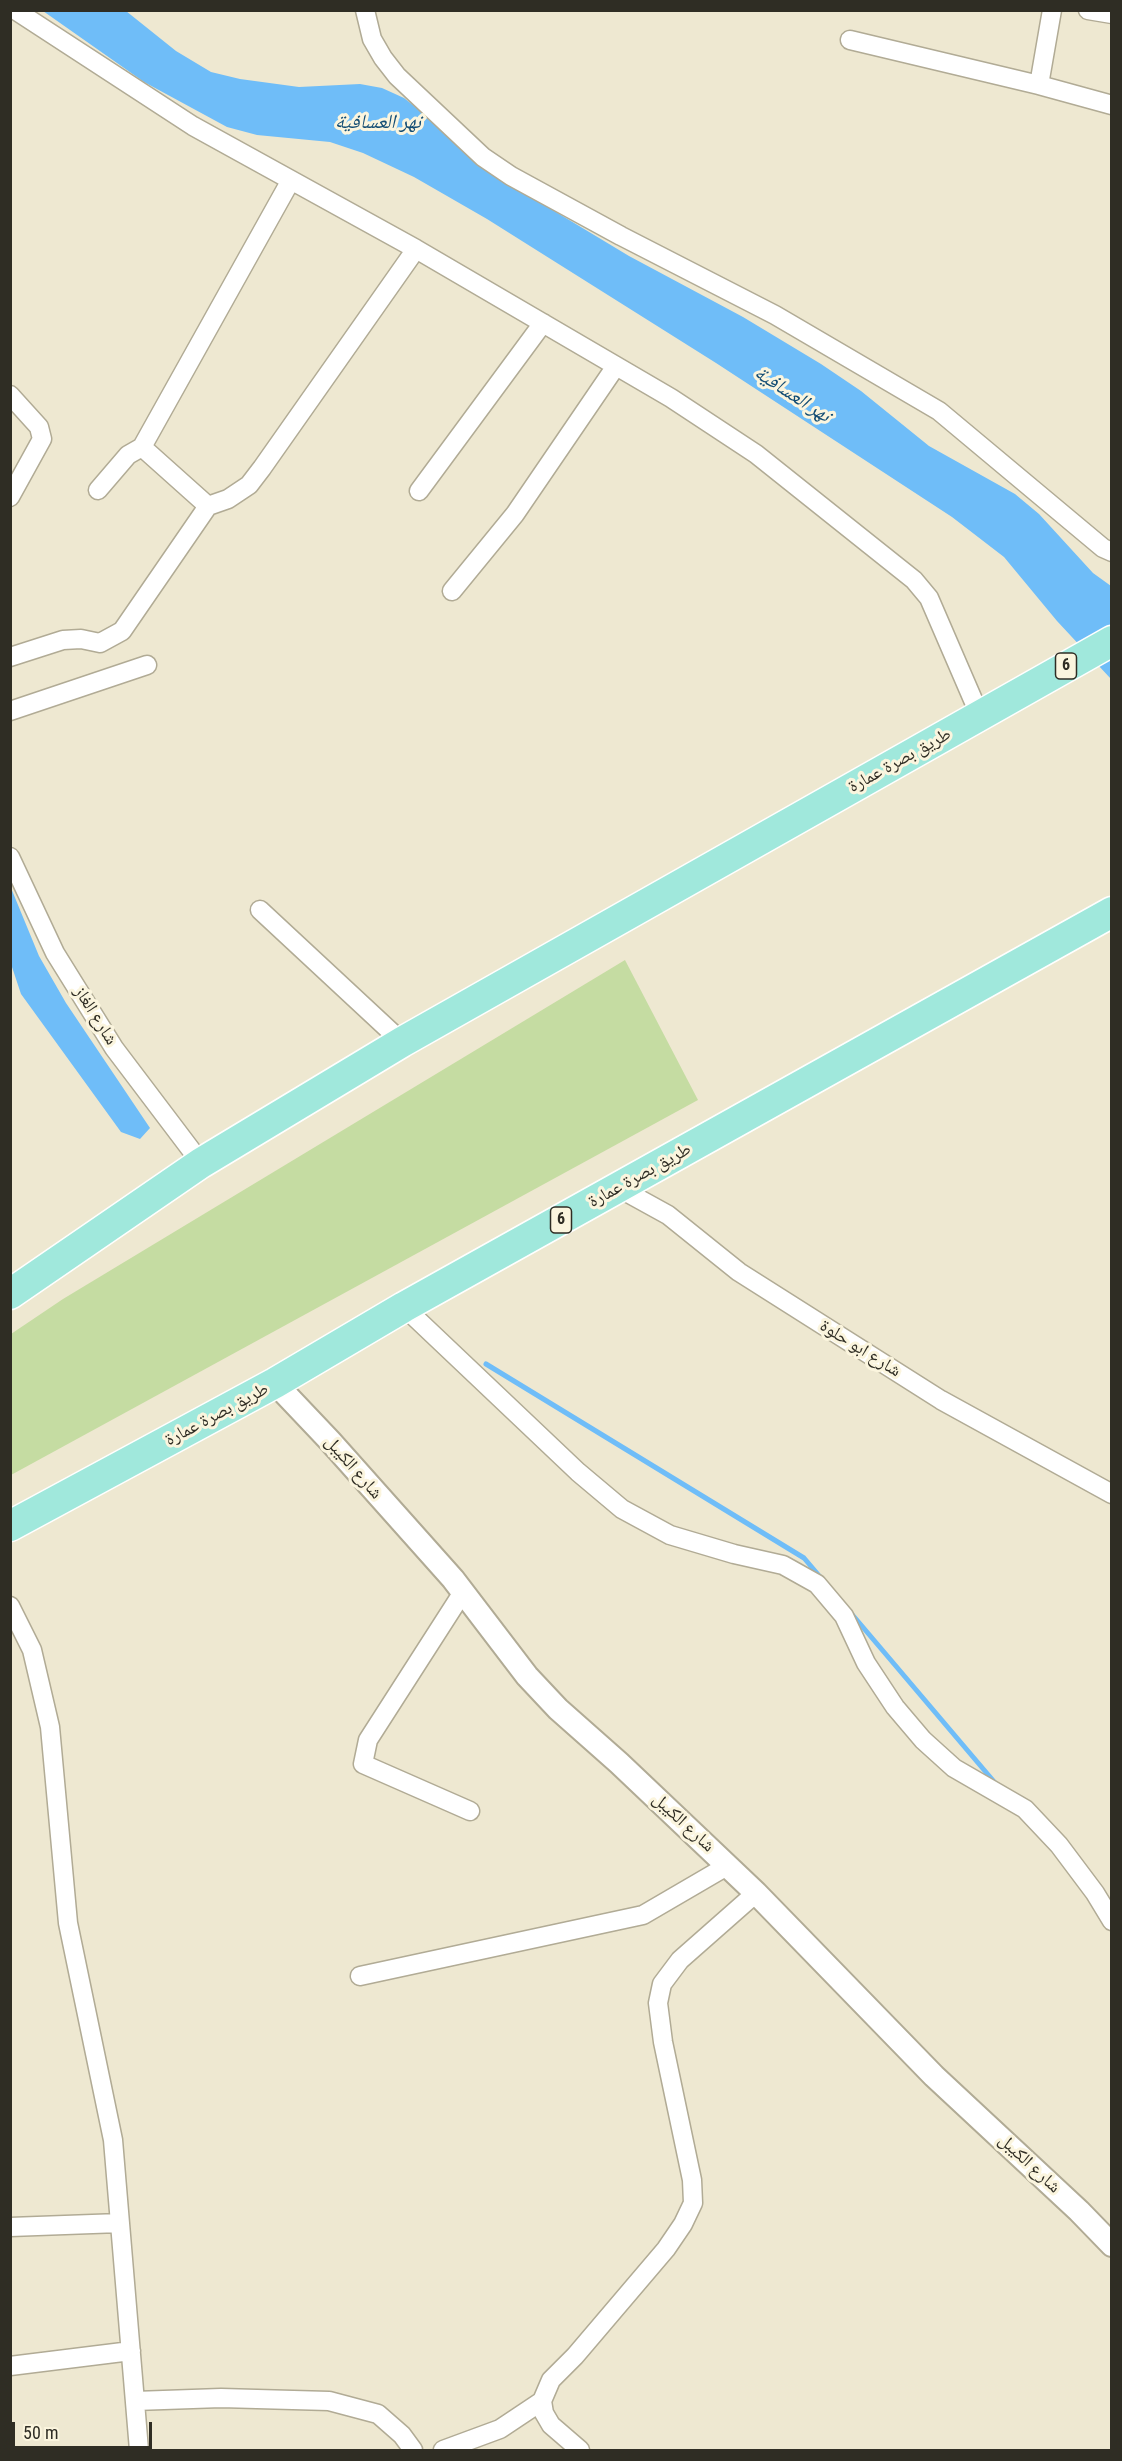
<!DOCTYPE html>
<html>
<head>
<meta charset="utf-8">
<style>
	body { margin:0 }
	#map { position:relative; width:1122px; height:2461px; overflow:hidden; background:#eee8d1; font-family:"Roboto Condensed",sans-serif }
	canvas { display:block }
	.frame { position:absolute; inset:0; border:12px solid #2f2d24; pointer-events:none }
	.scale { position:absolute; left:12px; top:2422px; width:140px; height:27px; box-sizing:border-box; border:3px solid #2f2d24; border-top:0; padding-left:8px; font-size:18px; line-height:21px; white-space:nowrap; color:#2f2d24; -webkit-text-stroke:4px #fbf5de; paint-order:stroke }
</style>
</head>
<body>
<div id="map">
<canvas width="1122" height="2461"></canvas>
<div class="frame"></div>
<div class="scale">50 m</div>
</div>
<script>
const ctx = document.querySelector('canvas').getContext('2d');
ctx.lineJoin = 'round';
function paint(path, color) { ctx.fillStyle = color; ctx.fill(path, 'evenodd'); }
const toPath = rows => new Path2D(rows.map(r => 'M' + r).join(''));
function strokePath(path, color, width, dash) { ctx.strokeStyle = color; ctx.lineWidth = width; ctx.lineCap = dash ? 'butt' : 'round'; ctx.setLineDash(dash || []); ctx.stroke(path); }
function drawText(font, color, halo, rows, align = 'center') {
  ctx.font = font + ' "Roboto Condensed","Noto Naskh Arabic",sans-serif'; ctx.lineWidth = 6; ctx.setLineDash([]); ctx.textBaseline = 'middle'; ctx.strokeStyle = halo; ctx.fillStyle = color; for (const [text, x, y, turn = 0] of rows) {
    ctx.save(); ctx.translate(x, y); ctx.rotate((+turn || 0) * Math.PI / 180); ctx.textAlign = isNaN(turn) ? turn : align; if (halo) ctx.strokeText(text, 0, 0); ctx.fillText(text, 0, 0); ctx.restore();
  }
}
paint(toPath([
	[625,960,698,1100,11,1475,11,1334,63,1299]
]), '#c5dca2');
paint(toPath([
	[43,11,126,11,176,51,211,72,240,79,299,87,360,84,382,88,404,98,526,194,629,256,743,317,821,364,861,391,929,446,1015,494,1039,514,1093,573,1111,586,1111,679,1057,621,1004,557,952,517,716,363,487,219,414,177,363,153,330,142,257,135,227,127,144,82],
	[11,888,39,956,66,1003,150,1128,140,1139,121,1132,21,994,11,964]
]), '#6fbdf8');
strokePath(toPath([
	[486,1364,804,1558,821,1578],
	[850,1612,996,1784]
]), '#6fbdf8', 5);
const minor = toPath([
	[15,10,193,126,416,249,671,398,756,454,914,580,929,598,980,716],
	[365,10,372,39,383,58,397,76,483,157,511,176,621,236,775,315,939,411,1103,548,1112,552],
	[1088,10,1112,14],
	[850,40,1039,85,1112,105],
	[1039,85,1052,10],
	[10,395,39,427,42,439,10,497],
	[142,447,208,506],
	[98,490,128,455,142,447,291,180],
	[419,491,543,323],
	[452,591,515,514,616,366],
	[10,657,63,640,81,639,100,643,122,631,208,506,228,499,249,485,262,468,416,249],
	[10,711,147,665],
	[10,857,55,953,114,1048,201,1163],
	[260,910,402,1042],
	[619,1188,668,1215,739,1272,941,1400,1112,1494],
	[404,1307,578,1472,622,1509,670,1535,734,1554,783,1565,817,1584,844,1616,866,1663,895,1707,923,1740,954,1768,1025,1809,1059,1845,1095,1893,1112,1921],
	[463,1592,368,1740,363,1764,470,1811],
	[10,1606,32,1650,50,1727,68,1923,113,2140,139,2450],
	[360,1976,643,1915,727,1866],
	[10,2227,120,2223],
	[10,2366,131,2351],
	[135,2401,221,2398,329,2401,378,2414,402,2435,413,2450],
	[443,2450,500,2429,542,2401],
	[580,2450,551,2425,544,2413,542,2401,551,2380,575,2356,666,2249,683,2224,693,2203,692,2180,663,2042,658,2003,662,1984,680,1960,756,1893]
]);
const tertiary = toPath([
	[275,1383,330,1441,453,1579,527,1676,558,1709,619,1763,756,1893,934,2076,1079,2211,1112,2245]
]);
const trunk = toPath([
	[10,1294,201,1163,402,1042,1112,641],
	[10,1526,275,1383,404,1307,1112,912]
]);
strokePath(minor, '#b1ab95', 21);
strokePath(tertiary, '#b1ab95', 26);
strokePath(trunk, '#fff', 33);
strokePath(minor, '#fff', 18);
strokePath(tertiary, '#fff', 22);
strokePath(trunk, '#a0e8dc', 30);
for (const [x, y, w] of [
	[1066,666,21],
	[561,1220,21]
]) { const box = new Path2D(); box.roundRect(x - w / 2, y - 13, w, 26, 4.5); ctx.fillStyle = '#fbf5de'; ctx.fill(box); strokePath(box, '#2f2d24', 1.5); }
drawText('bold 16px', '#2f2d24', null, [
	["6",1066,666],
	["6",561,1220]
]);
drawText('18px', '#2f2d24', '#fbf5de', [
	["طريق بصرة عمارة",900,761,-29],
	["شارع الغاز",95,1016,58],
	["طريق بصرة عمارة",640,1176,-29],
	["شارع ابو حلوة",860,1349,32],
	["طريق بصرة عمارة",217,1415,-28],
	["شارع الكيبل",353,1468,49],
	["شارع الكيبل",683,1823,43],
	["شارع الكيبل",1029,2164,43]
]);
drawText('italic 20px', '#134d74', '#fbf5de', [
	["نهر العسافية",378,123],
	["نهر العسافية",792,395,33]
]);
</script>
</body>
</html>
